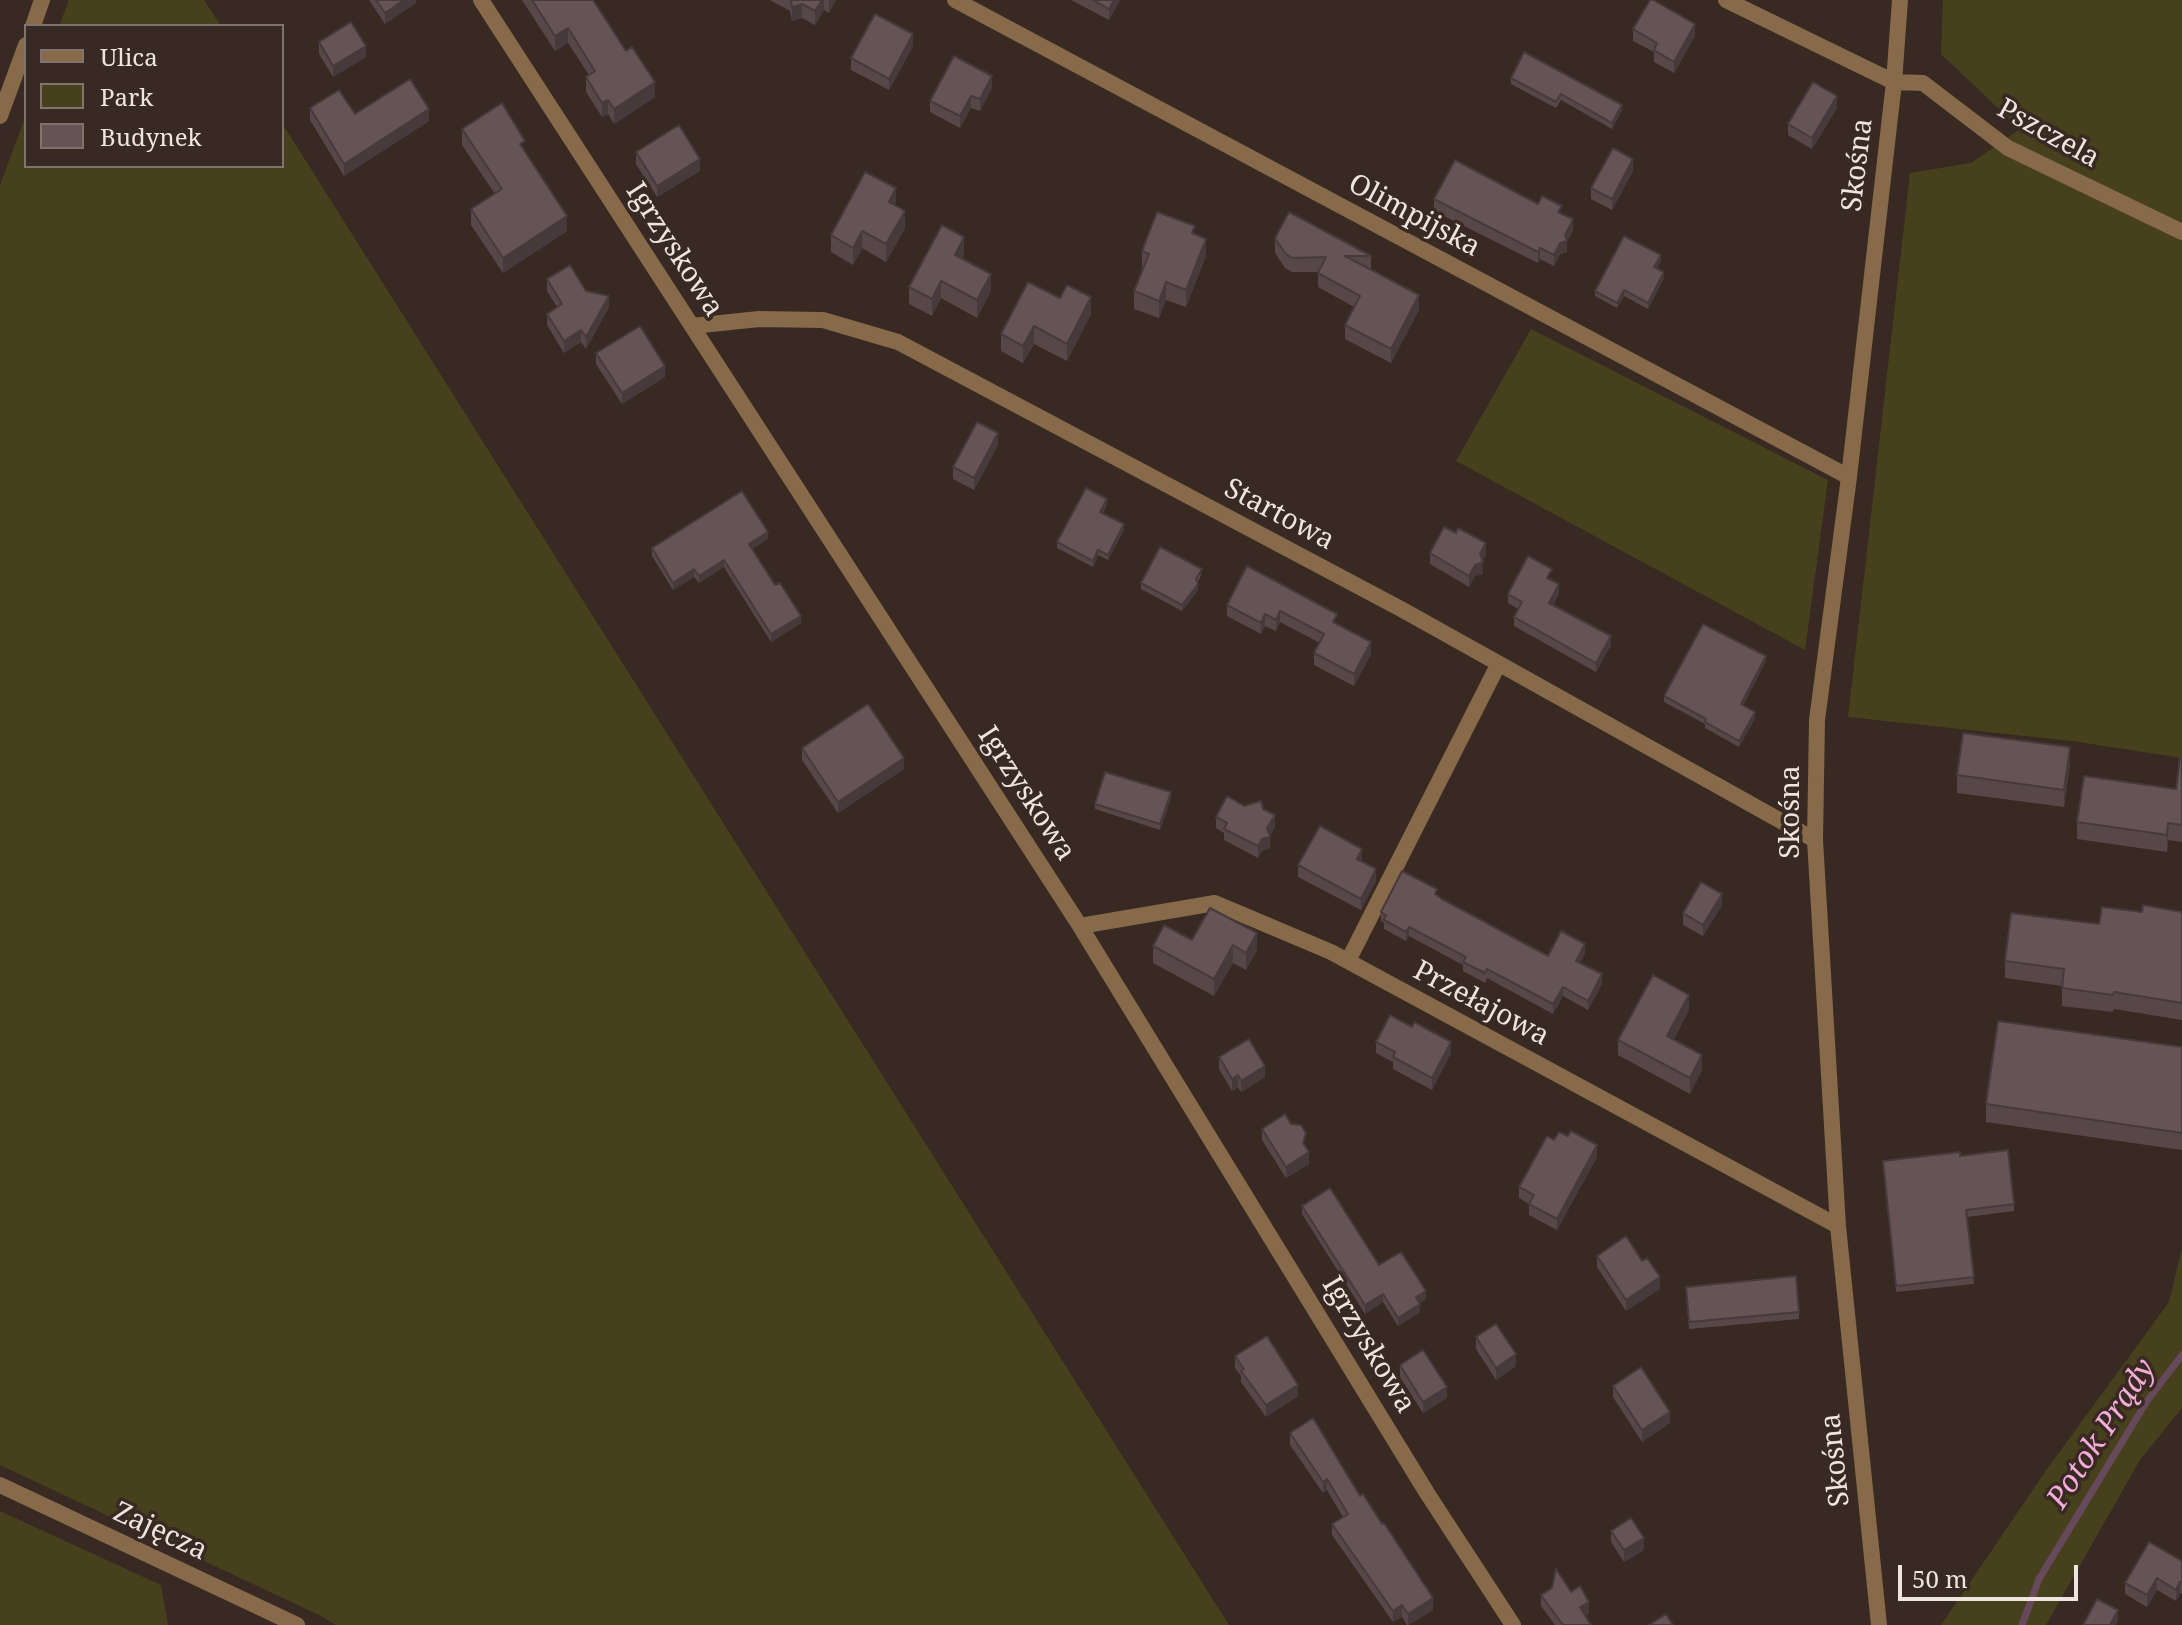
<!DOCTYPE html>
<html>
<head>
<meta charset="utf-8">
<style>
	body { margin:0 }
	#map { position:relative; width:2182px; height:1625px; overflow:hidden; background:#382923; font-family:"Noto Serif",serif }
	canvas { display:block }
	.legend { position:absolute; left:24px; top:24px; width:260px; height:144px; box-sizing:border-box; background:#382923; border:2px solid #81746f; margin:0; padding:10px 14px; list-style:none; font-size:24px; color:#eee4e0 }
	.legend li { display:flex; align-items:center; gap:16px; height:40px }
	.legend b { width:40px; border:2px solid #81746f }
	.scale { position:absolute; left:1898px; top:1565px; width:180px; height:36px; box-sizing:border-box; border:4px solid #eee4e0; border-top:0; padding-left:10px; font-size:24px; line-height:28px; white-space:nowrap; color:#eee4e0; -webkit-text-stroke:6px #382923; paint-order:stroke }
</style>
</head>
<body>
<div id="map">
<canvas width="2182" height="1625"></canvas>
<ul class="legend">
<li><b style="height:10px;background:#866a49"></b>Ulica</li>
<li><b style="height:22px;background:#46401d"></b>Park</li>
<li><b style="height:22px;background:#665355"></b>Budynek</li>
</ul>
<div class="scale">50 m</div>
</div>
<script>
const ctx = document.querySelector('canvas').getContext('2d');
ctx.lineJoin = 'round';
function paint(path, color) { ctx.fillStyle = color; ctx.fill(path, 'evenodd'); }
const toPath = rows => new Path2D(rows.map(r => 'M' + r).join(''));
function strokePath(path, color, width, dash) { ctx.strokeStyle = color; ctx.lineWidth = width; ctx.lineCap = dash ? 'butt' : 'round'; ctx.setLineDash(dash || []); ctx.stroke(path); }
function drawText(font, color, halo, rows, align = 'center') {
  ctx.font = font + ' "Noto Serif",serif'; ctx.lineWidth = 7; ctx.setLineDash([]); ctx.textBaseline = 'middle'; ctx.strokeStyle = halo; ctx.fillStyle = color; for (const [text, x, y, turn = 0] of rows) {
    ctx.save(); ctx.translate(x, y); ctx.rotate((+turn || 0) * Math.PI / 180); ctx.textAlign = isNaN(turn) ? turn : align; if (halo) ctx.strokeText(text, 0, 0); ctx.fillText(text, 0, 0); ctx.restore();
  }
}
paint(toPath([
	[69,0,204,0,221,26,59,26],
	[1943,0,2182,0,2182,758,2072,741,1848,717,1910,173,1971,163,2020,129,1941,54],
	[26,115,26,166,282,166,282,123,1229,1625,336,1625,321,1616,0,1465,0,185],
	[1531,329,1828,480,1805,650,1456,461],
	[2182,1249,2182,1408,2140,1460,2046,1625,1941,1625,2047,1469,2169,1302],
	[0,1511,161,1585,168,1625,0,1625]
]), '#46401d');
strokePath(toPath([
	[2022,1625,2039,1579,2147,1401,2182,1355]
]), '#66495a', 7);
strokePath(toPath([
	[481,0,1080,926,1427,1493,1513,1625],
	[955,0,1849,477],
	[1726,0,1894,82,1923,83,2008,148,2182,232],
	[33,26,42,0],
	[0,116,26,45],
	[692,326,759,319,823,320,898,342,1401,609,1815,840],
	[1080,926,1215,903,1331,952,1838,1226],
	[1348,961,1498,665],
	[0,1485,297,1625],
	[1879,1625,1838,1226,1815,840,1817,720,1849,477,1894,82,1900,0]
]), '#866a49', 16);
paint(toPath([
	[369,0,416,0,416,3,385,24],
	[522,0,593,0,655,97,614,124,608,114,602,117,586,92,586,77,589,75,568,43,555,51],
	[770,0,836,0,829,13,824,10,815,25,802,18,792,21,790,11],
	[1071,0,1120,0,1109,20],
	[1633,29,1695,36,1674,73,1654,62,1654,52,1633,41],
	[319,42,366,57,333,77,319,54],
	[913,46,889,90,851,70,851,58],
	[1511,78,1622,110,1612,129,1561,100,1556,108,1511,84],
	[992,88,980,111,971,108,960,128,930,112,930,101],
	[310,108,355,114,429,121,344,176,310,120],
	[1837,108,1812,149,1788,135,1788,124],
	[462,129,525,151,567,231,503,273,471,225,471,209,495,194,462,145],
	[636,152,700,171,657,197,636,164],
	[1633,171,1612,210,1591,199,1591,188],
	[1434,199,1538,204,1562,214,1573,231,1567,241,1567,252,1560,254,1554,266,1540,259,1538,263,1434,211],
	[896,206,905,228,886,262,862,248,853,265,831,252,831,235],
	[1195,234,1206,256,1186,307,1166,300,1159,318,1134,309,1134,291,1143,269,1142,268,1142,251],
	[1275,238,1371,256,1371,270,1419,310,1391,363,1345,339,1345,325,1354,307,1318,287,1318,272,1292,272,1285,268,1275,253],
	[964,255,962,259,991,291,977,318,941,298,932,316,909,304,909,287],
	[1661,261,1657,268,1664,278,1648,309,1624,296,1617,308,1595,296,1595,291],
	[547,279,586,291,609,307,586,349,581,342,564,353,547,325,547,314,557,307,547,291],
	[1091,314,1067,361,1034,344,1023,363,1001,351,1001,334],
	[596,353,665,377,622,404,596,364],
	[998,445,974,490,953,479,953,467],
	[1107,505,1103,513,1124,530,1108,560,1098,555,1093,567,1057,548,1057,542],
	[768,539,752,549,801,623,771,642,724,567,699,583,694,577,673,590,652,556,652,548],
	[1430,553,1486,555,1482,561,1483,574,1475,576,1469,587,1430,564],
	[1247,566,1337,624,1371,654,1354,686,1314,665,1314,653,1320,643,1280,622,1276,631,1265,626,1261,634,1227,616,1227,605],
	[1202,574,1197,583,1198,590,1182,611,1141,589,1141,583],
	[1552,578,1551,580,1559,594,1553,605,1611,645,1596,672,1514,626,1514,617,1518,609,1508,603,1508,594],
	[1766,661,1743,706,1755,718,1739,747,1705,728,1705,724,1664,702,1664,696],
	[802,748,904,769,838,813,802,760],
	[2182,758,2182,842,2168,840,2167,852,2077,839,2077,822,2176,789],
	[2070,764,2064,807,1957,793,1957,775],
	[1171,798,1160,830,1095,809,1095,804],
	[1244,806,1263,809,1275,826,1270,836,1270,848,1262,851,1258,858,1224,840,1224,833,1216,828,1216,817],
	[1362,860,1362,861,1376,881,1361,910,1298,877,1298,865],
	[1437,896,1548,956,1585,953,1580,963,1602,984,1588,1010,1563,996,1553,1014,1487,978,1485,983,1463,971,1463,965,1409,936,1406,941,1384,929,1384,923,1381,921,1381,912],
	[1722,905,1703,936,1683,925,1683,913],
	[2142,912,2182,912,2182,1020,2114,1009,2113,1012,2062,1006,2062,986,2005,978,2005,961,2099,924],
	[1192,940,1257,950,1246,970,1233,963,1214,996,1153,963,1153,946],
	[1689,1010,1674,1039,1702,1070,1690,1094,1618,1055,1618,1040],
	[1412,1027,1451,1053,1432,1090,1393,1069,1393,1062,1376,1053,1376,1042],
	[2182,1047,2182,1150,1986,1122,1986,1104],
	[1219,1057,1265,1077,1241,1092,1238,1087,1232,1091,1219,1069],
	[1262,1129,1305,1146,1309,1164,1286,1178,1262,1140],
	[1568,1136,1597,1157,1557,1230,1529,1215,1529,1204,1519,1198,1519,1187,1554,1140],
	[1883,1161,2014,1204,2014,1211,1967,1217,1974,1284,1896,1292],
	[1302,1206,1379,1265,1426,1299,1420,1303,1420,1312,1398,1326,1383,1302,1365,1314,1302,1214],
	[1597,1256,1660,1289,1626,1311,1597,1267],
	[1686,1294,1799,1312,1799,1319,1689,1329],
	[1476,1337,1516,1366,1496,1380,1476,1349],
	[1235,1356,1298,1396,1266,1417,1241,1382,1241,1376,1235,1368],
	[1400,1365,1447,1398,1423,1413,1400,1377],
	[1613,1386,1670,1423,1642,1442,1613,1397],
	[1290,1433,1360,1496,1433,1610,1408,1625,1407,1625,1402,1617,1393,1622,1332,1535,1332,1524,1343,1517,1327,1490,1323,1493,1290,1445],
	[1611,1531,1644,1550,1624,1562,1611,1542],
	[2182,1561,2182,1593,2180,1594,2176,1601,2157,1590,2147,1607,2125,1594,2125,1583],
	[1571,1592,1589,1613,1585,1616,1591,1625,1555,1625,1541,1606,1541,1595]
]), '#584749');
paint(toPath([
	[404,0,416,0,416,3,385,24,385,13],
	[822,0,824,0,824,10,815,25,815,11],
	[829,0,836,0,829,13],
	[1114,0,1120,0,1109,20,1109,9],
	[802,4,802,18,792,21,792,7],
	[1695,24,1695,36,1674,73,1674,62],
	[568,28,568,43,555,51,555,36],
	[913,34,913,46,889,90,889,79],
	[366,46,366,57,333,77,333,66],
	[992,76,992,88,980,111,980,99],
	[655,82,655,97,614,124,614,109],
	[971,96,971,108,960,128,960,116],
	[1837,96,1837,108,1812,149,1812,138],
	[608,100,608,114,602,117,602,103],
	[1622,105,1622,110,1612,129,1612,123],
	[429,109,429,121,344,176,344,164],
	[700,159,700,171,657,197,657,186],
	[1633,159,1633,171,1612,210,1612,199],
	[896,188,896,205,889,202],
	[905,211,905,228,886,262,886,244],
	[567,216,567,231,503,273,503,258],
	[1573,219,1573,231,1567,241,1567,252,1560,254,1554,266,1554,255],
	[862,231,862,248,853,265,853,248],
	[964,237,964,255,955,272,955,255],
	[1206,239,1206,256,1186,307,1186,290],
	[1540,248,1540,259,1538,263,1538,252],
	[1661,255,1661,261,1654,273,1654,267],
	[1664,272,1664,278,1648,309,1648,303],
	[991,274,991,291,977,318,977,300],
	[941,281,941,298,932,316,932,299],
	[1166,282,1166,300,1159,318,1159,301],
	[1624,290,1624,296,1617,308,1617,303],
	[1419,295,1419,310,1391,363,1391,349],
	[609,296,609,307,586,349,586,337],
	[1091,297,1091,314,1067,361,1067,344],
	[1034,326,1034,344,1023,363,1023,346],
	[581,330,581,342,564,353,564,341],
	[665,366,665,377,622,404,622,393],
	[998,433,998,445,974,490,974,478],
	[1107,499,1107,505,1100,517,1100,512],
	[1124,524,1124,530,1108,560,1108,555],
	[768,532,768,539,749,551,749,544],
	[1486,543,1486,555,1482,562,1483,574,1475,576,1469,587,1469,576],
	[1098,550,1098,555,1093,567,1093,561],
	[724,560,724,567,699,583,699,576],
	[694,569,694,577,673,590,673,583],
	[1198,584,1198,590,1182,611,1182,605],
	[1559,584,1559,594,1549,612,1549,603],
	[1280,611,1280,622,1276,631,1276,620],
	[1265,614,1265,626,1261,634,1261,623],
	[801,616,801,623,771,642,771,634],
	[1611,636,1611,645,1596,672,1596,663],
	[1371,642,1371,654,1354,686,1354,674],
	[1766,656,1766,661,1741,710,1741,704],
	[1755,712,1755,718,1739,747,1739,741],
	[2070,747,2070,764,2064,807,2064,790],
	[904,758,904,769,838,813,838,802],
	[1171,792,1171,798,1160,830,1160,824],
	[1275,815,1275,826,1269,837,1270,848,1262,851,1258,858,1258,846],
	[2168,823,2168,840,2167,852,2167,835],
	[1362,849,1362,860,1357,870,1357,859],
	[1376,869,1376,881,1361,910,1361,899],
	[1722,894,1722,905,1703,936,1703,925],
	[1409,927,1409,936,1406,941,1406,932],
	[1257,933,1257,950,1246,970,1246,953],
	[1585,944,1585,953,1576,970,1576,961],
	[1233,945,1233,963,1214,996,1214,979],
	[1602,974,1602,984,1588,1010,1588,1001],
	[1563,987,1563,996,1553,1014,1553,1004],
	[1689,995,1689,1010,1667,1052,1667,1036],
	[1451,1042,1451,1053,1432,1090,1432,1078],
	[1702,1055,1702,1070,1690,1094,1690,1078],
	[1265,1066,1265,1077,1241,1092,1241,1081],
	[1238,1075,1238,1087,1232,1091,1232,1079],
	[1597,1145,1597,1157,1557,1230,1557,1219],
	[1309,1152,1309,1164,1286,1178,1286,1167],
	[1660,1277,1660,1289,1626,1311,1626,1300],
	[1426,1291,1426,1299,1416,1306,1416,1297],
	[1383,1294,1383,1302,1365,1314,1365,1305],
	[1420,1304,1420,1312,1398,1326,1398,1318],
	[1516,1354,1516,1366,1496,1380,1496,1368],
	[1298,1385,1298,1396,1266,1417,1266,1405],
	[1447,1387,1447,1398,1423,1413,1423,1402],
	[1670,1412,1670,1423,1642,1442,1642,1430],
	[1327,1479,1327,1490,1323,1493,1323,1482],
	[1644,1538,1644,1550,1624,1562,1624,1550],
	[2157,1578,2157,1590,2147,1607,2147,1595],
	[2180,1582,2180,1594,2176,1601,2176,1590],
	[1433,1598,1433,1610,1408,1625,1408,1614],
	[1589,1602,1589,1613,1580,1619,1580,1607],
	[1402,1605,1402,1617,1393,1622,1393,1611],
	[2118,1610,2118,1621,2116,1625,2110,1625]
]), '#473a3c');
const building = toPath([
	[376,0,404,0,385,13,376,0],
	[532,0,593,0,626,51,632,47,655,82,614,109,608,100,602,103,586,77,595,71,568,28,555,36,532,0],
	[791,0,822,0,815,11,802,4,792,7,791,0],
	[1093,0,1114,0,1109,9,1093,0],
	[1650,0,1653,0,1695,24,1674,62,1654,50,1657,43,1633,29,1650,0],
	[875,14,913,34,889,79,851,58,875,14],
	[351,22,366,46,333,66,319,42,351,22],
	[1524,52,1622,105,1612,123,1561,94,1556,102,1511,78,1524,52],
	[954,56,992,76,980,99,971,96,960,116,930,101,954,56],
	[410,79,429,109,344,164,310,108,339,90,355,114,410,79],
	[1813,82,1837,96,1812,138,1788,124,1813,82],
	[502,103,525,141,520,144,567,216,503,258,471,209,502,189,462,129,502,103],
	[679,125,700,159,657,186,636,152,679,125],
	[1613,148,1633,159,1612,199,1591,188,1613,148],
	[1455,160,1538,204,1542,196,1562,206,1558,212,1573,219,1565,235,1567,241,1560,243,1554,255,1540,248,1538,252,1434,199,1455,160],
	[865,172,896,188,889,202,905,211,886,244,862,231,853,248,831,235,865,172],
	[1157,212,1195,226,1192,233,1206,239,1186,290,1166,282,1159,301,1134,291,1149,254,1142,251,1157,212],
	[1289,212,1371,256,1345,256,1419,295,1391,349,1345,325,1360,296,1318,273,1326,257,1292,258,1285,253,1275,238,1289,212],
	[942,225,964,237,955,255,991,274,977,300,941,281,932,299,909,287,942,225],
	[1624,236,1661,255,1654,267,1664,272,1648,303,1624,290,1617,303,1595,291,1624,236],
	[570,265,586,291,609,296,586,337,581,330,564,341,547,314,562,304,547,279,570,265],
	[1028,282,1060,298,1067,285,1091,297,1067,344,1034,326,1023,346,1001,334,1028,282],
	[640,326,665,366,622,393,596,353,640,326],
	[977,422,998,433,974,478,953,467,977,422],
	[1086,488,1107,499,1100,512,1124,524,1108,555,1098,550,1093,561,1057,542,1086,488],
	[742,491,768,532,749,544,775,585,780,583,801,616,771,634,724,560,699,576,694,569,673,583,652,548,742,491],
	[1444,527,1456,533,1458,528,1486,543,1480,554,1483,562,1475,565,1469,576,1430,553,1444,527],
	[1160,547,1202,569,1196,579,1198,584,1182,605,1141,583,1160,547],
	[1528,556,1552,569,1547,578,1559,584,1549,603,1611,636,1596,663,1514,617,1522,602,1508,594,1528,556],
	[1247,566,1337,614,1333,622,1371,642,1354,674,1314,653,1324,634,1280,611,1276,620,1265,614,1261,623,1227,605,1247,566],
	[1703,624,1766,656,1741,704,1755,712,1739,741,1705,722,1706,719,1664,696,1703,624],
	[868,704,904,758,838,802,802,748,868,704],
	[1963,733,2070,747,2064,790,1957,775,1963,733],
	[2180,758,2182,758,2182,825,2168,823,2167,835,2077,822,2084,776,2176,789,2180,758],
	[1105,772,1171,792,1160,824,1095,804,1105,772],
	[1227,796,1244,806,1261,801,1263,809,1275,815,1267,828,1270,837,1262,839,1258,846,1224,829,1227,823,1216,817,1227,796],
	[1320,826,1362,849,1357,859,1376,869,1361,899,1298,865,1320,826],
	[1402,871,1437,889,1435,894,1442,899,1548,956,1561,931,1585,944,1576,961,1602,974,1588,1001,1563,987,1553,1004,1487,969,1485,973,1463,962,1466,957,1409,927,1406,932,1384,920,1386,915,1381,912,1402,871],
	[1701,882,1722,894,1703,925,1683,913,1701,882],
	[2143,905,2182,912,2182,1003,2114,992,2113,995,2062,988,2064,969,2005,961,2011,913,2099,924,2102,907,2142,912,2143,905],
	[1210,908,1257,933,1246,953,1233,945,1214,979,1153,946,1164,925,1192,940,1210,908],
	[1653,975,1689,995,1667,1036,1702,1055,1690,1078,1618,1040,1653,975],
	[1390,1015,1412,1027,1414,1022,1451,1042,1432,1078,1393,1057,1395,1052,1376,1042,1390,1015],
	[1998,1021,2182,1047,2182,1133,1986,1104,1998,1021],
	[1249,1039,1265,1066,1241,1081,1238,1075,1232,1079,1219,1057,1249,1039],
	[1285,1114,1291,1124,1301,1125,1306,1133,1303,1143,1309,1152,1286,1167,1262,1129,1285,1114],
	[1571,1131,1597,1145,1557,1219,1529,1204,1534,1195,1519,1187,1547,1136,1554,1140,1559,1132,1568,1136,1571,1131],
	[2008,1150,2014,1204,1966,1210,1974,1277,1896,1286,1883,1161,1960,1152,1960,1156,2008,1150],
	[1330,1188,1379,1265,1401,1252,1426,1291,1416,1297,1420,1304,1398,1318,1383,1294,1365,1305,1302,1206,1330,1188],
	[1626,1236,1642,1261,1647,1258,1660,1277,1626,1300,1597,1256,1626,1236],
	[1796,1276,1799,1312,1689,1322,1686,1287,1796,1276],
	[1496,1324,1516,1354,1496,1368,1476,1337,1496,1324],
	[1267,1336,1298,1385,1266,1405,1241,1371,1244,1369,1235,1356,1267,1336],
	[1423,1350,1447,1387,1423,1402,1400,1365,1423,1350],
	[1641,1367,1670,1412,1642,1430,1613,1386,1641,1367],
	[1313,1418,1360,1496,1363,1494,1382,1524,1384,1523,1433,1598,1408,1614,1402,1605,1393,1611,1332,1524,1348,1514,1327,1479,1323,1482,1290,1433,1313,1418],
	[1631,1518,1644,1538,1624,1550,1611,1531,1631,1518],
	[2149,1542,2182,1561,2182,1582,2180,1582,2176,1590,2157,1578,2147,1595,2125,1583,2149,1542],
	[1556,1569,1571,1592,1580,1586,1589,1602,1580,1607,1591,1625,1563,1625,1541,1595,1552,1588,1556,1569],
	[2097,1599,2118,1610,2110,1625,2083,1625,2097,1599],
	[1666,1614,1673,1625,1649,1625,1666,1614]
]);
paint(building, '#665355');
strokePath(building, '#473a3c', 2);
drawText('28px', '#eee4e0', '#382923', [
	["Pszczela",2048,134,29],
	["Skośna",1858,165,-83],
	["Olimpijska",1414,216,28],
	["Igrzyskowa",674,250,57],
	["Startowa",1279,515,28],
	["Igrzyskowa",1026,794,57],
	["Skośna",1791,812,-90],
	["Przełajowa",1481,1004,28],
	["Igrzyskowa",1368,1345,59],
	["Skośna",1836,1460,-96],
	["Zajęcza",160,1532,25]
]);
drawText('italic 30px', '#f4acd9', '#382923', [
	["Potok Prądy",2102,1434,-57]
]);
</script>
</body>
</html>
